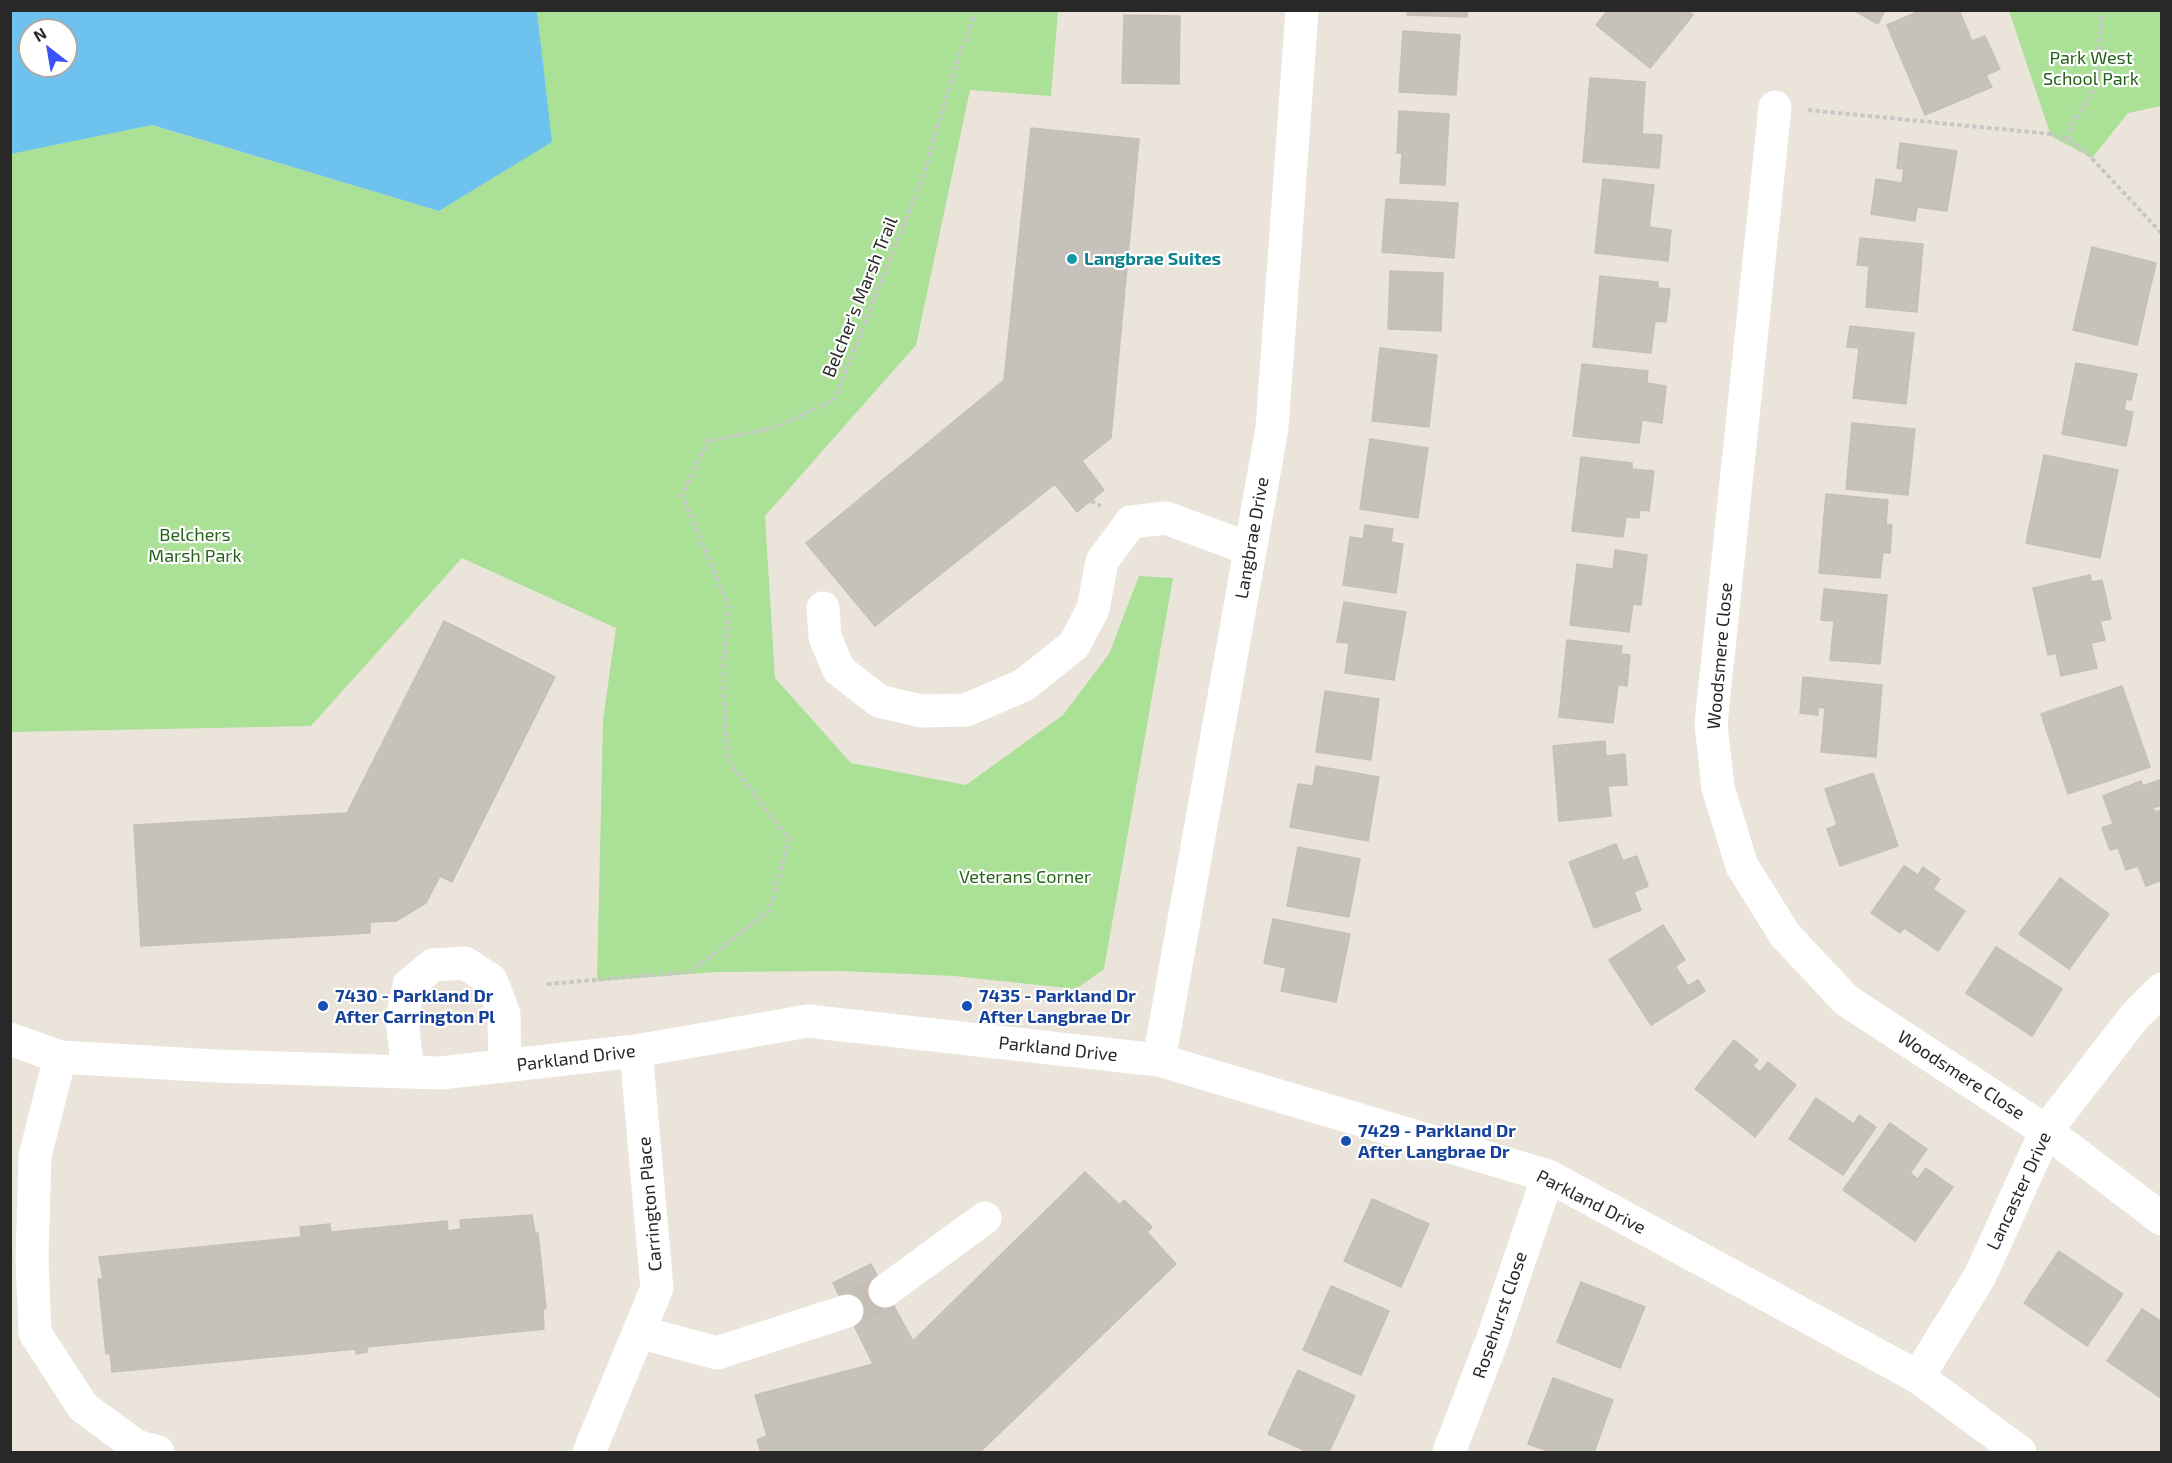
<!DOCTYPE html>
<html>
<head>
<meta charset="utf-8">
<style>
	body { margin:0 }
	#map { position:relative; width:2172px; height:1463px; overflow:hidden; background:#ebe4da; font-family:"Exo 2",sans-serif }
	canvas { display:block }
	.frame { position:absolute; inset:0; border:12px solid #282828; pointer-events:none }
	.north { position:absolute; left:18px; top:18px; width:60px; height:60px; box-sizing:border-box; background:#fff; border:2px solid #a9a9a9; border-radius:50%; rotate:329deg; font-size:16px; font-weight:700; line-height:24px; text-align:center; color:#282828 }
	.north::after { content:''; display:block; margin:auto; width:21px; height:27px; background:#3a51f7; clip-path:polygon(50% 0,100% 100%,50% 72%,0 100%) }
</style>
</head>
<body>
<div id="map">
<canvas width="2172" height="1463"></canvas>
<div class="frame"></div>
<div class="north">N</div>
</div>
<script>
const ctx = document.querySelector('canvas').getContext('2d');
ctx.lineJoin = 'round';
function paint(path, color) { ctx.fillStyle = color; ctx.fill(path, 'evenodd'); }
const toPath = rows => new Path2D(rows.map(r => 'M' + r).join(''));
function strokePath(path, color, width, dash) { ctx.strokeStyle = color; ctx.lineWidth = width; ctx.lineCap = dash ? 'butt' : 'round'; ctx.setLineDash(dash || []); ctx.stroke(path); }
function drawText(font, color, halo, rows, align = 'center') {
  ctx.font = font + ' "Exo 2",sans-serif'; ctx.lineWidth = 4.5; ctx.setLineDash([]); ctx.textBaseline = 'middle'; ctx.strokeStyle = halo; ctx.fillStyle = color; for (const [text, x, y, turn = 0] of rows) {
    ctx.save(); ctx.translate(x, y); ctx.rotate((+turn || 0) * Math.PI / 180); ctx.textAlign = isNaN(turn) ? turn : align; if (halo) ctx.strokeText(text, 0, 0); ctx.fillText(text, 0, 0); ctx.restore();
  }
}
paint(toPath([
	[537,11,1058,11,1051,96,970,90,916,345,765,516,775,678,851,763,966,785,1063,715,1109,654,1139,576,1173,578,1104,969,1076,989,954,976,839,971,717,972,597,981,603,720,616,628,462,558,311,726,11,732,10,154,151,125,439,211,551,142],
	[2009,11,2161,11,2161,106,2128,113,2092,158,2051,136]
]), '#abe196');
paint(toPath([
	[11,10,537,11,552,142,439,211,152,125,11,154],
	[30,30,66,30,66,66,30,66]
]), '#6dc3ed');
const building = toPath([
	[1408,10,1468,10,1467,17,1407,15,1408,10],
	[1608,10,1688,10,1693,15,1650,68,1596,25,1608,10],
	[1853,10,1885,10,1878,24,1853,10],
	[1922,10,1959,10,1972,41,1985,36,2000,69,1986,75,1992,87,1925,115,1887,25,1922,10],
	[1124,15,1180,16,1179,84,1122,83,1124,15],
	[1403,31,1460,35,1456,95,1399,92,1403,31],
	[1590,78,1645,82,1642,134,1662,135,1659,168,1583,162,1590,78],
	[1399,111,1449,114,1445,185,1400,183,1402,153,1397,153,1399,111],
	[1031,128,1139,139,1111,438,1082,461,1104,490,1077,512,1055,484,875,626,806,543,1004,380,1031,128],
	[1900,143,1957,151,1947,211,1917,207,1915,221,1871,214,1876,179,1902,183,1904,169,1897,168,1900,143],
	[1603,179,1654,185,1649,227,1671,230,1668,261,1595,253,1603,179],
	[1386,199,1458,203,1454,258,1382,252,1386,199],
	[1860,238,1923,244,1917,312,1866,307,1869,266,1857,265,1860,238],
	[2092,247,2156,263,2137,345,2073,330,2092,247],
	[1390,271,1443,273,1441,331,1388,329,1390,271],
	[1600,276,1658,282,1658,288,1670,289,1666,322,1655,321,1651,353,1593,347,1600,276],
	[1850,326,1914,333,1906,404,1853,398,1859,348,1847,347,1850,326],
	[1380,348,1437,355,1429,427,1372,421,1380,348],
	[2076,363,2137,374,2131,400,2126,399,2124,410,2133,412,2126,446,2062,434,2076,363],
	[1582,364,1648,371,1647,383,1666,386,1662,423,1642,420,1639,443,1573,436,1582,364],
	[1852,423,1915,429,1908,495,1846,489,1852,423],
	[1370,439,1428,448,1418,518,1360,509,1370,439],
	[2044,455,2118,470,2100,558,2026,543,2044,455],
	[1581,457,1632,463,1632,469,1654,471,1649,511,1640,510,1639,518,1626,517,1623,537,1572,531,1581,457],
	[1826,494,1888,500,1886,524,1892,525,1890,553,1883,552,1880,578,1819,573,1826,494],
	[1365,525,1393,529,1391,542,1403,544,1396,593,1343,585,1350,537,1363,539,1365,525],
	[1615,550,1647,555,1641,605,1633,604,1629,632,1570,625,1577,564,1613,569,1615,550],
	[2090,575,2092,582,2102,580,2111,619,2100,621,2105,640,2091,643,2097,668,2061,676,2056,653,2048,655,2033,588,2090,575],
	[1824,589,1887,595,1880,664,1830,660,1834,621,1821,620,1824,589],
	[1344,602,1406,612,1394,680,1345,673,1349,643,1337,642,1344,602],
	[444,621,555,677,452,882,440,876,426,903,396,921,370,922,370,933,141,946,134,825,347,813,444,621],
	[1567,640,1622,646,1621,654,1630,655,1627,686,1618,685,1613,723,1559,717,1567,640],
	[1803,677,1882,685,1876,757,1821,752,1825,708,1818,707,1818,715,1800,713,1803,677],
	[2122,686,2150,767,2068,794,2041,714,2122,686],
	[1325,691,1379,699,1371,760,1316,752,1325,691],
	[1605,741,1606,756,1625,754,1627,785,1608,786,1611,816,1559,821,1553,746,1605,741],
	[1316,766,1379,777,1368,841,1290,827,1298,784,1313,786,1316,766],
	[1873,773,1898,846,1840,866,1827,829,1837,825,1825,789,1873,773],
	[2162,779,2162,805,2153,808,2155,812,2162,810,2162,880,2146,886,2138,866,2126,870,2118,848,2110,850,2102,828,2113,824,2103,796,2141,781,2143,786,2162,779],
	[1616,844,1623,861,1637,856,1648,886,1634,892,1641,910,1594,928,1569,862,1616,844],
	[1298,847,1360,859,1349,917,1287,906,1298,847],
	[1904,866,1918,875,1923,867,1940,879,1933,889,1965,911,1938,951,1904,928,1900,933,1871,913,1904,866],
	[2060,878,2109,914,2069,969,2019,934,2060,878],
	[1273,919,1350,934,1336,1002,1281,991,1286,968,1264,963,1273,919],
	[1663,925,1685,960,1675,966,1688,986,1698,980,1705,991,1651,1025,1609,960,1663,925],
	[1996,947,2062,989,2032,1036,1966,993,1996,947],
	[1734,1040,1758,1060,1753,1066,1760,1072,1768,1062,1796,1085,1755,1137,1695,1089,1734,1040],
	[1816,1098,1854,1124,1859,1115,1876,1127,1843,1175,1789,1139,1816,1098],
	[1890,1123,1927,1149,1910,1173,1918,1179,1926,1168,1953,1187,1915,1241,1843,1190,1890,1123],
	[1085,1172,1120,1205,1124,1200,1152,1227,1147,1232,1176,1264,980,1452,761,1452,757,1440,767,1436,755,1395,873,1364,833,1283,871,1264,913,1341,1085,1172],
	[1372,1199,1429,1224,1401,1287,1344,1261,1372,1199],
	[532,1215,535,1233,538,1233,546,1308,543,1310,544,1329,367,1347,367,1352,356,1354,356,1349,112,1372,110,1353,106,1354,98,1279,103,1279,99,1257,301,1237,300,1227,330,1224,331,1232,447,1221,448,1231,461,1229,460,1220,532,1215],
	[2059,1251,2123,1294,2087,1346,2024,1303,2059,1251],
	[1581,1282,1645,1307,1620,1368,1557,1342,1581,1282],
	[1331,1286,1389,1311,1361,1375,1303,1350,1331,1286],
	[2142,1309,2162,1322,2162,1399,2107,1361,2142,1309],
	[1298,1370,1355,1396,1329,1452,1308,1452,1268,1434,1298,1370],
	[1553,1378,1613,1400,1594,1452,1551,1452,1528,1444,1553,1378]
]);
paint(building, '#c6c1ba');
strokePath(building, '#c6c0b4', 1.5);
strokePath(toPath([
	[847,1311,885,1291]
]), '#c4beb6', 33, [33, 16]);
strokePath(toPath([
	[1808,110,2051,134,2068,140,2086,152,2162,234],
	[2068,140,2072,123,2090,97,2097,81,2102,10],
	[1091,501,1101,506],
	[547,984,690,972,769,911,789,839,727,759,723,670,729,607,682,495,708,441,774,428,834,400,922,179,957,62,976,10]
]), '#c7c7c7', 4, [4.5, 3]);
strokePath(toPath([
	[1775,107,1711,724,1718,788,1742,866,1785,935,1846,1000,2046,1131,2162,1219],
	[823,608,825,637,839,670,879,701,921,711,966,710,1024,685,1074,645,1093,609,1102,561,1131,522,1166,518,1250,549],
	[10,1039,60,1057,216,1066,440,1073,636,1051,808,1021,1159,1060,1548,1176,1918,1377,2020,1452],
	[60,1057,35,1156,32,1259,35,1333,83,1407,136,1446,158,1452],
	[1159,1060,1272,428,1302,10],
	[408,1072,402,1019,409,985,433,965,465,963,491,980,504,1014,505,1066],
	[885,1291,985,1218],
	[639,1332,717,1353,847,1311],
	[1918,1377,1980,1276,2046,1131,2134,1017,2162,989],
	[589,1452,657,1288,636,1051],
	[1449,1452,1493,1338,1548,1176]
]), '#fff', 33);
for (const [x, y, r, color] of [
	[1072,259,6,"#0f9aa8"],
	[323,1006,6,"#1a4fb4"],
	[967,1006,6,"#1a4fb4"],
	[1346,1141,6,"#1a4fb4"]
]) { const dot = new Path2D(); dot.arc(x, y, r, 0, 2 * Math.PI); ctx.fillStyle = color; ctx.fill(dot); strokePath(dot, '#fff', 2); }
drawText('18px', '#25631a', '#fff', [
	["Park West",2091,58],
	["School Park",2091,79],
	["Belchers",195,535],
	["Marsh Park",195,556],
	["Veterans Corner",1025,877]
]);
drawText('bold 18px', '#0d838f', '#fff', [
	["Langbrae Suites",1084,259]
], 'left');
drawText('18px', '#282828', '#fff', [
	["Belcher's Marsh Trail",860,297,-68],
	["Langbrae Drive",1252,538,-80],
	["Woodsmere Close",1720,656,-85],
	["Parkland Drive",1058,1049,6],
	["Parkland Drive",576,1058,-7],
	["Woodsmere Close",1961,1075,33],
	["Lancaster Drive",2019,1191,-65],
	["Parkland Drive",1591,1202,27],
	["Carrington Place",650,1204,-95],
	["Rosehurst Close",1500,1315,-71]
]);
drawText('bold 18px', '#164399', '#fff', [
	["7430 - Parkland Dr",335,996],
	["After Carrington Pl",335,1017],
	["7435 - Parkland Dr",979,996],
	["After Langbrae Dr",979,1017],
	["7429 - Parkland Dr",1358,1131],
	["After Langbrae Dr",1358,1152]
], 'left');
</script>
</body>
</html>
